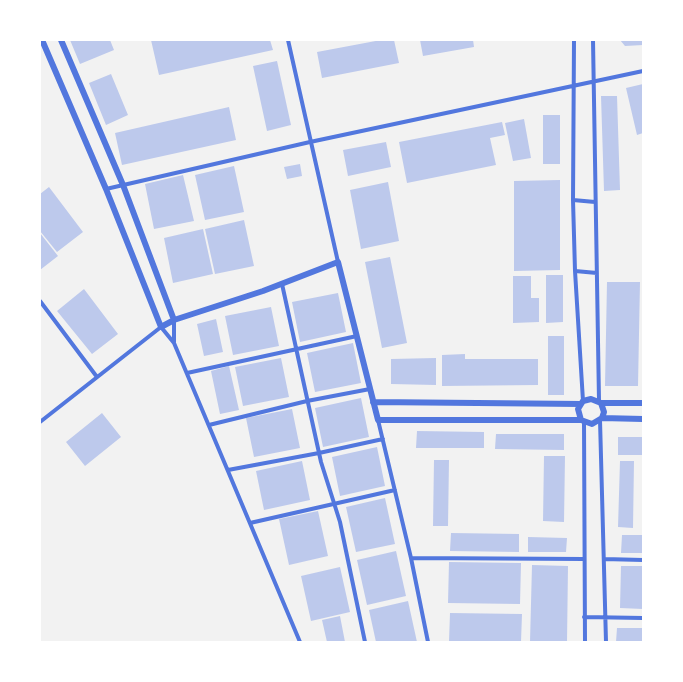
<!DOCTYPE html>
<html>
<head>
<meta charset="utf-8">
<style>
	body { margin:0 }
	#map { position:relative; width:683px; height:682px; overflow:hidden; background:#f2f2f2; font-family:"Roboto Condensed",sans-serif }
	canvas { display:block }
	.frame { position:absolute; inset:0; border:41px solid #fff; pointer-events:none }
</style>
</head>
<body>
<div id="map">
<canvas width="683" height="682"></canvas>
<div class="frame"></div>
</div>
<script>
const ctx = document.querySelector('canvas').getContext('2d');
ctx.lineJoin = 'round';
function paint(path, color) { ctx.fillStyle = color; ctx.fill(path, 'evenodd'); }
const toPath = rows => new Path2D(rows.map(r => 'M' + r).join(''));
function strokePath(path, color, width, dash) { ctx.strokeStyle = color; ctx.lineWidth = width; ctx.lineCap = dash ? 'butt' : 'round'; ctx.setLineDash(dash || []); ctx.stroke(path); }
paint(toPath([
	[70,40,110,40,114,50,80,64],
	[151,40,270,40,273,50,159,75],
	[381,40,394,40,399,63,322,78,317,52],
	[420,40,473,40,474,47,423,56],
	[620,40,643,40,643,45,625,46],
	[277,61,291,125,267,131,253,66],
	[111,74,128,115,106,125,89,83],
	[643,84,643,133,637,135,626,88],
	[601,96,617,96,620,190,604,191],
	[229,107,236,140,122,165,115,133],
	[543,115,560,115,560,164,543,164],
	[524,119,531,158,513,161,505,123],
	[502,122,505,135,490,138,496,165,407,183,399,142],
	[386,142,391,167,348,176,343,150],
	[300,164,302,176,287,179,284,167],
	[234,166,244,212,205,220,195,175],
	[183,175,194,221,154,229,145,184],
	[560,180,560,270,514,271,514,181],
	[388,182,399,241,361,249,350,190],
	[49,187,83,232,57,252,40,231,40,194],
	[244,220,254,266,215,274,205,229],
	[203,229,213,274,173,283,164,238],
	[40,233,58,256,40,270],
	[390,257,407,343,382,348,365,262],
	[546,275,563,275,563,322,546,323],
	[513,276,531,276,531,298,539,298,539,322,513,323],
	[607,282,640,282,638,386,605,386],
	[84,289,118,334,92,354,57,311],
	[338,293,346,332,300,342,292,302],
	[271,307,279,346,233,355,225,316],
	[216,319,223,352,204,356,197,324],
	[548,336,564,336,564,395,548,395],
	[353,343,361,383,315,392,307,353],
	[465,354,465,359,538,359,538,385,442,386,442,355],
	[281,358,289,397,243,406,235,367],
	[436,358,436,385,391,384,391,359],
	[229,366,239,410,220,414,211,371],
	[361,398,369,437,323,447,315,408],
	[292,409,300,448,254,457,246,418],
	[102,413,121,437,85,466,66,442],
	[417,431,484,432,484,448,416,448],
	[496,434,564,434,564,450,495,449],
	[618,437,643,437,643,455,618,455],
	[377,447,385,486,340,496,332,457],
	[544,456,565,456,564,522,543,521],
	[434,460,449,460,448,526,433,526],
	[302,461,310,500,264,510,256,471],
	[620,461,634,461,633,528,618,527],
	[385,498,395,544,356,552,346,507],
	[318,511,328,556,289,565,279,519],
	[451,533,519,534,519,552,450,551],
	[622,535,643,535,643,553,621,553],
	[528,537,567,538,566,552,528,552],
	[396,551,406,596,367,605,357,560],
	[449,562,521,563,520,604,448,603],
	[532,565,568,566,567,642,530,642],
	[621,566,643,566,643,609,620,608],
	[340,567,350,612,311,621,301,576],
	[408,601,417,642,376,642,369,610],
	[450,613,522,614,521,642,449,642],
	[340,616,345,642,327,642,322,620],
	[617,628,643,628,643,642,616,642]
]), '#bdc9ec');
strokePath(toPath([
	[288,40,338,262],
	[574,40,573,200,575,271,583,401],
	[593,40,599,401],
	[106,189,310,142,643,71],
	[573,200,595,202],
	[575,271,597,273],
	[282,284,321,462,340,522,365,642],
	[40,301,97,377],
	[174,320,174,342],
	[187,373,357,336],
	[378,420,411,558,428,642],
	[600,420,606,642],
	[40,422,161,327,174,343,300,642],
	[584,422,585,642],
	[209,425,307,401,370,389],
	[228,470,319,453,383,439],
	[250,523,395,490],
	[411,558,584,559],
	[604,559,643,560],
	[584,617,643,618]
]), '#5277de', 4);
strokePath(toPath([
	[42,40,106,189,161,327,174,320,263,291,338,262,378,420,581,420,592,424,602,418,604,412,601,403,591,399,583,401,578,409,581,420],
	[61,40,123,185,174,320],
	[373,402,581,404],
	[601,403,643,403],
	[602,418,643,419]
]), '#5277de', 6);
</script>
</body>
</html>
